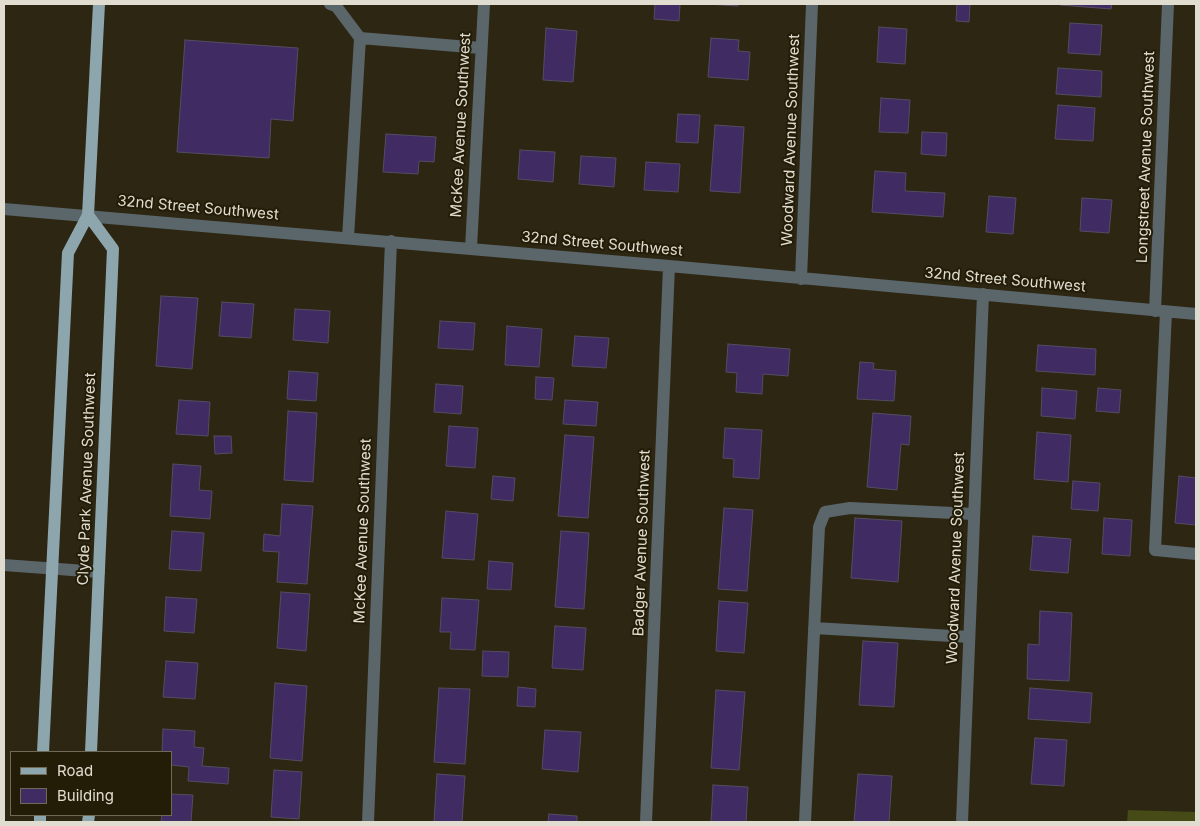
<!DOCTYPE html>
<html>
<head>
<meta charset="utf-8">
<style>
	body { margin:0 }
	#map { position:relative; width:1200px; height:826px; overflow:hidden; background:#2d2612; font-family:Inter,sans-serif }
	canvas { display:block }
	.frame { position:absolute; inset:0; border:5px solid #e0dccf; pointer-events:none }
	.legend { position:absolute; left:10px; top:751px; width:162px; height:65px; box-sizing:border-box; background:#231d08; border:1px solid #6f6958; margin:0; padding:6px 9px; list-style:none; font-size:15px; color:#e0dccf }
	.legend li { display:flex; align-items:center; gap:10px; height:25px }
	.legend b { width:25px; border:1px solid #6f6958 }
</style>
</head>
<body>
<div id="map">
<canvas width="1200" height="826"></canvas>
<div class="frame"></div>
<ul class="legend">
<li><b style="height:6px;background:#8da6ae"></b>Road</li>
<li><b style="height:14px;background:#402b62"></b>Building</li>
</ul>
</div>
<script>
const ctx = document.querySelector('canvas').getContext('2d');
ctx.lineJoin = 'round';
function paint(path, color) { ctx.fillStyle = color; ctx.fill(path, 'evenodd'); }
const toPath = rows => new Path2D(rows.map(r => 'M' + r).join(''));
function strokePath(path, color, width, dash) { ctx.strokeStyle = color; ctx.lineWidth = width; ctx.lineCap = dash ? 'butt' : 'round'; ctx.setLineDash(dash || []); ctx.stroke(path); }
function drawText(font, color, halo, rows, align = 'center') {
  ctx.font = font + ' Inter,sans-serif'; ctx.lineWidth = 4; ctx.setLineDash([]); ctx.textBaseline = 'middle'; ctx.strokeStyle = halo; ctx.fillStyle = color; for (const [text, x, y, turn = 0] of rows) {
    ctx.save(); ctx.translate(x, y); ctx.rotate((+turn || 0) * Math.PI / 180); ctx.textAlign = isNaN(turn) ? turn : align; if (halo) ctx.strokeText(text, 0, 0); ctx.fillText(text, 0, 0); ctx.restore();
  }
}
paint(toPath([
	[1128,810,1196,812,1196,822,1127,822]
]), '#454a16');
const building = toPath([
	[655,4,680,4,679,21,654,19,655,4],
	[707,4,738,4,738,6,707,4],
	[957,4,970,4,969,22,956,21,957,4],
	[1060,4,1112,4,1111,9,1060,5,1060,4],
	[1070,23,1102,25,1100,55,1068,53,1070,23],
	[879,27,907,29,905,64,877,62,879,27],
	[546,28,577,31,573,82,543,80,546,28],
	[711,38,739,40,738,51,750,52,748,80,708,77,711,38],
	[185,40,298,48,293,121,271,119,269,158,177,152,185,40],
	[1058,68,1102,71,1101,97,1056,94,1058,68],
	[881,98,910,100,908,133,879,132,881,98],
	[1058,105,1095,108,1093,141,1055,139,1058,105],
	[678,114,700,115,698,143,676,142,678,114],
	[715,125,744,127,740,193,710,191,715,125],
	[922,132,947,133,946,156,921,154,922,132],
	[386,134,436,137,434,162,419,161,418,174,383,172,386,134],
	[520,150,555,152,553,182,518,179,520,150],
	[581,156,616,158,614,187,579,184,581,156],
	[646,162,680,164,678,192,644,190,646,162],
	[875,171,906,173,905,191,945,193,943,217,872,212,875,171],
	[989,196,1016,198,1013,234,986,232,989,196],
	[1082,198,1112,200,1109,233,1080,231,1082,198],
	[161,296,198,298,192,369,156,366,161,296],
	[222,302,254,304,251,338,219,336,222,302],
	[295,309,330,311,328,343,293,340,295,309],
	[440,321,475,323,473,350,438,348,440,321],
	[507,326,542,329,539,367,505,365,507,326],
	[575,336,609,338,606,368,572,366,575,336],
	[728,344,790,349,788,376,763,374,762,394,736,392,737,373,726,372,728,344],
	[1038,345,1096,349,1095,375,1036,371,1038,345],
	[860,362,874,363,873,369,896,371,894,401,857,399,860,362],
	[289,371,318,373,316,401,287,399,289,371],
	[536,377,554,378,552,400,535,399,536,377],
	[436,384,463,386,461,414,434,412,436,384],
	[1042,388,1077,391,1075,419,1041,416,1042,388],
	[1098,388,1121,390,1119,413,1096,411,1098,388],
	[179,400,210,402,208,436,176,434,179,400],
	[565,400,598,402,596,426,563,424,565,400],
	[288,411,317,413,313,482,284,480,288,411],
	[873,413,911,416,909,445,901,444,897,490,867,487,873,413],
	[449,426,478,428,475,468,446,466,449,426],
	[725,428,762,430,759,479,733,477,734,459,723,458,725,428],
	[1037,432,1071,435,1068,482,1034,479,1037,432],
	[565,435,594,437,588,518,558,516,565,435],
	[214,436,231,436,232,453,215,454,214,436],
	[173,464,201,466,199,490,212,491,210,519,170,516,173,464],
	[493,476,515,478,513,501,491,499,493,476],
	[1179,476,1196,478,1196,525,1175,523,1179,476],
	[1073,481,1100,483,1098,511,1071,509,1073,481],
	[282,504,313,506,307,584,277,582,279,552,263,551,264,534,280,536,282,504],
	[724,508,753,510,747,591,718,589,724,508],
	[446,511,478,514,474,560,442,558,446,511],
	[855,518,902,521,898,582,851,578,855,518],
	[1104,518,1132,520,1130,556,1102,554,1104,518],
	[172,531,204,533,201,571,169,569,172,531],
	[561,531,589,533,584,609,555,607,561,531],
	[1033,536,1071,539,1068,573,1030,570,1033,536],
	[489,561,513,563,511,590,487,589,489,561],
	[281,592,310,594,306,651,277,648,281,592],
	[166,597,197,599,194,633,164,631,166,597],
	[442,598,479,600,475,650,450,649,451,632,440,632,442,598],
	[719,601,748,603,744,653,716,651,719,601],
	[1040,611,1072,613,1069,681,1027,679,1028,644,1039,645,1040,611],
	[555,626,586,628,583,670,552,668,555,626],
	[863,641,898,643,894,707,859,705,863,641],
	[483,651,509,652,508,677,482,676,483,651],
	[166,661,198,663,195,699,163,697,166,661],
	[275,683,307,686,302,761,270,758,275,683],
	[518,687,536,689,535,707,517,706,518,687],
	[439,688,470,689,465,764,434,762,439,688],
	[1030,688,1092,693,1090,723,1028,719,1030,688],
	[716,690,745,692,739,770,711,768,716,690],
	[163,729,195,731,194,747,204,748,202,766,229,768,228,784,188,781,189,767,171,765,171,752,162,752,163,729],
	[545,730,581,732,578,772,542,769,545,730],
	[1035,738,1067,740,1064,786,1031,784,1035,738],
	[274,770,302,772,299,819,271,817,274,770],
	[437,774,465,776,462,822,434,822,437,774],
	[858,774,892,776,889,822,854,822,858,774],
	[713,785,748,787,746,822,711,822,713,785],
	[171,794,193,795,191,822,161,822,162,815,171,815,171,794],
	[549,814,577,816,577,822,548,822,549,814]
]);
paint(building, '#402b62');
strokePath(building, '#534d62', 1);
strokePath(toPath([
	[330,4,336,6,360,38,481,48],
	[4,209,669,266,1196,314],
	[348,238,360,38],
	[471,248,484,4],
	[801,279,812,4],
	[1155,311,1168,4],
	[1166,312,1155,550,1196,554],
	[4,565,99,572],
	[814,628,969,637],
	[368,822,391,241],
	[646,822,669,266],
	[805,822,819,527,825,512,850,508,974,514],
	[962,822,983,294]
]), '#5a666a', 12);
strokePath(toPath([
	[88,215,113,249,91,752],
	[43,752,68,253,88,215,99,4],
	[40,822,40,815],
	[88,822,89,815]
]), '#8da6ae', 12);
drawText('15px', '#e0dccf', '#231d08', [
	["McKee Avenue Southwest",461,125,-87],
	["Woodward Avenue Southwest",791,140,-88],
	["Longstreet Avenue Southwest",1146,157,-88],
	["32nd Street Southwest",198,208,5],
	["32nd Street Southwest",602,244,5],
	["32nd Street Southwest",1005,280,5],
	["Clyde Park Avenue Southwest",87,479,-88],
	["McKee Avenue Southwest",363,531,-88],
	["Badger Avenue Southwest",642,543,-88],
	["Woodward Avenue Southwest",956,558,-88]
]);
</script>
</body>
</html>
